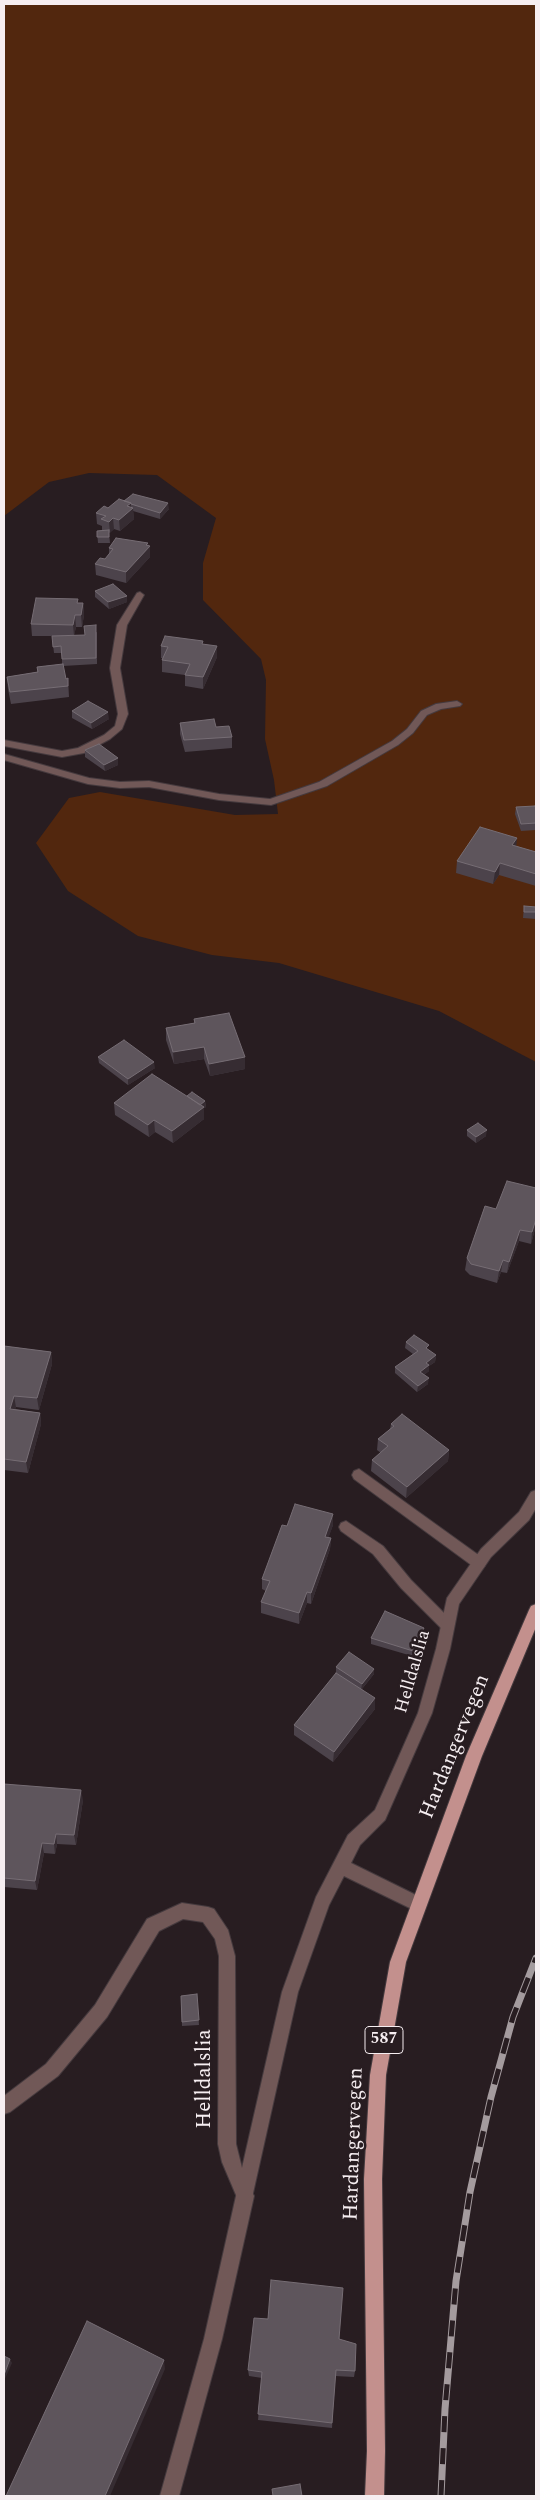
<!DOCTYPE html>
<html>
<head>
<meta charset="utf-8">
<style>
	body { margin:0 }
	#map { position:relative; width:540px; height:2500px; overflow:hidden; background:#281d21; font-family:Spectral,serif }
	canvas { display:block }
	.frame { position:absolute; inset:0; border:5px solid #f6eef1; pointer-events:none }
</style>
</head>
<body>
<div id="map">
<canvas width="540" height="2500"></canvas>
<div class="frame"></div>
</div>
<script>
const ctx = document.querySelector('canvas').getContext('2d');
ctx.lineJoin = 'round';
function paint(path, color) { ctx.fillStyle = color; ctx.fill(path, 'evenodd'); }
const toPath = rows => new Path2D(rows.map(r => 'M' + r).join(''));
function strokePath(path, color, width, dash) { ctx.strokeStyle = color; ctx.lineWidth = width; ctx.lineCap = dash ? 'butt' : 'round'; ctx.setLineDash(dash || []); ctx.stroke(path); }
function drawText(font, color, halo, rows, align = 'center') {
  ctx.font = font + ' Spectral,serif'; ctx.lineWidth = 5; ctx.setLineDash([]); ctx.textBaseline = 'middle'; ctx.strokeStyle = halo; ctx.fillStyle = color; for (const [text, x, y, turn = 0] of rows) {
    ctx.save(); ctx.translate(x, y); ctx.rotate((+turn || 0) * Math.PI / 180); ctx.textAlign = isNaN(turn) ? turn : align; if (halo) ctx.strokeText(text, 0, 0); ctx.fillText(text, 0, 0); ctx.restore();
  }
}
paint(toPath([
	[4,4,536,4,536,1062,439,1011,279,963,212,955,138,936,68,891,36,843,69,798,100,792,235,815,278,814,274,780,265,739,266,680,261,659,203,600,203,563,216,518,157,475,89,473,49,482,4,516]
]), '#52270e');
const lane = toPath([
	[140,592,144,595,127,625,120,668,128,714,122,729,110,739,84,753,62,757,4,746,4,740,62,751,78,748,104,735,115,726,118,714,110,668,117,625,137,593,140,592],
	[457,701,462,704,460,706,441,709,427,715,413,733,398,745,327,786,271,805,219,800,149,787,120,788,88,784,4,760,4,754,89,778,120,782,149,781,219,794,270,799,319,782,392,741,407,729,421,711,436,704,457,701],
	[359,1469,484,1559,486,1563,484,1567,479,1569,474,1567,354,1479,352,1475,354,1471,359,1469],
	[346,1521,383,1546,411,1580,452,1621,454,1625,452,1629,447,1631,442,1629,401,1588,373,1554,341,1531,339,1527,341,1523,346,1521],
	[245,2187,251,2190,254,2196,222,2339,179,2496,160,2496,204,2339,236,2196,239,2190,245,2187]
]);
const street = toPath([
	[536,1490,536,1508,529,1520,491,1557,459,1604,450,1649,432,1713,385,1820,360,1845,351,1863,424,1899,426,1904,424,1909,418,1912,344,1876,329,1905,298,1992,251,2202,245,2205,239,2202,222,2162,218,2144,219,1956,215,1939,203,1922,183,1919,159,1931,107,2017,58,2076,10,2112,4,2114,4,2096,46,2064,95,2005,147,1919,182,1903,208,1907,214,1909,228,1930,235,1956,236,2144,242,2168,282,1992,316,1897,348,1835,375,1810,396,1763,418,1713,436,1649,447,1598,481,1549,519,1512,531,1492,536,1490]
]);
const primary = toPath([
	[536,1604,536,1627,482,1756,406,1962,386,2075,382,2179,385,2451,384,2496,365,2496,367,2451,364,2179,370,2075,390,1962,466,1756,529,1610,531,1606,536,1604]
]);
strokePath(lane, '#453a3e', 2);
strokePath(street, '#453a3e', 2);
strokePath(primary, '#453a3e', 2);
paint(lane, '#715857');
paint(street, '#715857');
paint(primary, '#c3908d');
const rail = toPath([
	[441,2496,445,2409,456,2281,470,2192,491,2097,513,2017,536,1958]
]);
strokePath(rail, '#a49b9e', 7);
strokePath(rail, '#281d21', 5, [16]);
paint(toPath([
	[124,501,169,509,160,519,133,511,134,519,120,531,114,529,109,533,110,543,98,543,97,531,102,530,102,526,97,524,96,513],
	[148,543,150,557,126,583,96,575,95,564,105,559,109,555,109,548],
	[95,591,127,596,127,602,109,609,95,597],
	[78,603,83,603,84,615,82,627,76,627,74,635,85,635,97,632,97,664,63,666,66,679,68,678,69,697,11,704,8,689,7,677,37,672,37,667,62,664,62,653,54,653,52,636,63,636,32,636,31,624],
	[203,644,217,657,203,689,185,686,185,675,162,672,162,660,163,658,161,658,161,646],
	[72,711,109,719,92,729,72,718],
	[180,723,216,727,232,737,232,748,185,752,180,734],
	[85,750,118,758,118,765,105,771,85,757],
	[516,807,536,808,536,830,521,831,515,814],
	[516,846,536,852,536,886,499,875,493,884,456,873,457,861],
	[524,906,536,907,536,919,523,918],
	[194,1019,245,1069,210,1076,204,1059,174,1064,166,1040,166,1028,194,1023],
	[98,1057,155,1068,128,1085,99,1063],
	[187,1096,205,1101,206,1107,204,1108,204,1119,173,1143,155,1132,149,1137,115,1115,114,1103],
	[467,1130,486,1136,476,1143,467,1136],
	[485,1206,536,1225,531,1244,519,1241,507,1273,501,1272,497,1283,470,1275,465,1270,467,1258],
	[406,1342,428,1350,436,1355,435,1362,429,1366,429,1371,424,1375,428,1384,417,1392,395,1373,395,1367,413,1354,405,1348],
	[4,1346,51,1352,52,1364,39,1410,16,1407,15,1409,40,1413,41,1424,28,1473,4,1470],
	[391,1424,449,1450,448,1461,406,1498,371,1471,372,1460,381,1453,377,1450,378,1439,390,1429],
	[333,1525,328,1538,331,1538,330,1549,311,1604,307,1603,299,1624,261,1613,261,1602,266,1591,262,1589,262,1579,287,1526],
	[424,1628,424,1634,412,1656,371,1644,371,1638],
	[336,1667,374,1674,362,1689,375,1709,333,1762,294,1735,294,1725,336,1673],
	[4,1784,83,1800,76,1845,57,1844,55,1854,44,1853,37,1890,4,1887],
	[197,1994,199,2025,182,2026,181,1996],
	[339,2339,355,2371,354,2377,335,2376,332,2428,258,2420,262,2378,249,2376,248,2370]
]), '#4c434b');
paint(toPath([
	[131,503,131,509,133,508,134,519,120,531,119,520,127,506],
	[168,503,169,509,160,519,160,513],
	[113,518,114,529,110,533,109,522],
	[148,543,148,548,150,546,150,557,126,583,126,572],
	[127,596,127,602,109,609,108,602],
	[83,603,84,615,82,627,81,615],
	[75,615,76,627,74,636,73,625],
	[217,646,217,657,203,689,203,677],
	[108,712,109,719,92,729,91,723],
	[118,758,118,765,105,771,104,765],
	[517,838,516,850,512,845],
	[500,863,499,875,493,884,495,872],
	[204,1047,204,1059,174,1064,173,1052],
	[245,1057,245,1069,210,1076,209,1064],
	[154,1062,155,1068,128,1085,128,1079],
	[205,1101,206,1107,204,1108,204,1119,173,1143,172,1131,196,1107],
	[154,1120,155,1132,149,1137,148,1125],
	[487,1130,486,1136,476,1143,476,1137],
	[536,1219,536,1225,531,1244,532,1232],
	[520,1230,519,1241,507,1273,509,1262],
	[503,1260,501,1272,497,1283,499,1271],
	[51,1352,52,1364,39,1410,37,1398],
	[436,1355,435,1362,429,1366,429,1371,420,1378,420,1372,426,1363],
	[429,1378,428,1384,417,1392,418,1386],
	[14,1396,16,1407,12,1420,10,1409],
	[40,1413,41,1424,28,1473,26,1462],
	[449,1450,448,1461,406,1498,407,1487],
	[333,1514,333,1525,325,1548,325,1537],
	[331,1538,330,1549,311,1604,311,1593],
	[307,1592,307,1603,299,1624,299,1613],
	[424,1628,424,1634,412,1656,413,1651],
	[374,1669,374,1674,361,1690,362,1684],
	[375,1698,375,1709,333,1762,334,1752],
	[81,1790,83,1800,76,1845,74,1835],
	[56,1834,57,1844,55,1854,54,1844],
	[42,1843,44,1853,37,1890,35,1881],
	[10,2359,12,2363,4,2381,4,2375],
	[164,2360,165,2369,110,2496,105,2496]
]), '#362c32');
const building = toPath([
	[133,494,168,503,160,513,131,504,131,503,124,501,133,494],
	[119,499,131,503,127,506,133,508,119,520,113,518,109,522,101,519,106,516,96,513,104,506,108,508,119,499],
	[109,530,109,537,97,537,97,531,109,530],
	[116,538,148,543,146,545,150,546,126,572,95,564,100,558,105,559,113,549,109,548,116,538],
	[113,584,127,596,108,602,95,591,113,584],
	[36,598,78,599,77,603,83,603,81,615,75,615,73,625,31,624,36,598],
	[96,625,96,658,62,659,61,646,53,647,52,636,85,635,84,626,96,625],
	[165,636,203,641,202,644,217,646,203,677,185,675,190,664,162,660,168,647,161,646,165,636],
	[63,664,66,679,68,678,68,686,10,692,7,677,38,672,37,667,63,664],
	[88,701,108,712,91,723,72,711,88,701],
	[214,719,216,727,229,726,232,737,184,740,180,723,214,719],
	[99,744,118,758,104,765,85,750,99,744],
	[535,806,536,808,536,823,521,824,516,807,535,806],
	[480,827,517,838,512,845,536,852,536,874,500,863,495,872,457,861,480,827],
	[524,906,536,907,536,912,524,912,524,906],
	[229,1013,245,1057,209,1064,204,1047,173,1052,166,1028,195,1023,194,1019,229,1013],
	[124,1040,154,1062,128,1079,98,1057,124,1040],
	[152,1074,204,1107,172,1131,154,1120,148,1125,114,1103,152,1074],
	[192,1092,205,1101,200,1105,187,1096,192,1092],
	[478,1123,487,1130,476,1137,467,1130,478,1123],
	[507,1181,536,1188,536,1219,532,1232,520,1230,509,1262,503,1260,499,1271,471,1264,467,1258,485,1206,496,1209,507,1181],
	[414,1335,429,1345,426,1348,436,1355,426,1363,429,1365,420,1372,429,1378,418,1386,395,1367,418,1351,406,1342,414,1335],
	[4,1346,51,1352,37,1398,14,1396,10,1409,40,1413,26,1462,4,1459,4,1346],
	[402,1414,449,1450,407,1487,372,1460,388,1446,378,1439,394,1426,391,1424,402,1414],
	[295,1504,333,1514,325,1537,331,1538,311,1593,307,1592,299,1613,261,1602,270,1581,262,1579,282,1525,287,1526,295,1504],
	[385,1611,424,1628,413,1651,371,1638,385,1611],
	[349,1652,374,1669,362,1684,336,1667,349,1652],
	[336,1673,375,1698,334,1752,294,1725,336,1673],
	[4,1784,81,1790,74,1835,56,1834,54,1844,42,1843,35,1881,4,1878,4,1784],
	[197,1994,199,2020,182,2022,181,1996,197,1994],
	[271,2280,343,2288,339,2339,356,2344,355,2371,336,2370,332,2423,258,2414,262,2372,248,2370,254,2318,268,2319,271,2280],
	[87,2321,164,2360,105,2496,6,2496,87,2321],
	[4,2356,10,2359,4,2375,4,2356],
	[300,2484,302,2496,273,2496,272,2489,300,2484]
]);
paint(building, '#5e555c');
strokePath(building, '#766d74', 1);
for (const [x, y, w] of [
	[384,2040,38]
]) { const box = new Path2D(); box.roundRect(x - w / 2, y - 13.5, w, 27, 4); ctx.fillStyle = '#281d21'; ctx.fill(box); strokePath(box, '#f6eef1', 1); }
drawText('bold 16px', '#f6eef1', null, [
	["587",384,2040]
]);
drawText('18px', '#f6eef1', '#281d21', [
	["Helldalslia",414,1672,-74]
]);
drawText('21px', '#f6eef1', '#281d21', [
	["Hardangervegen",456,1747,-68],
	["Helldalslia",206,2079,-90],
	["Hardangervegen",355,2144,-88]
]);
</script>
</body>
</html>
